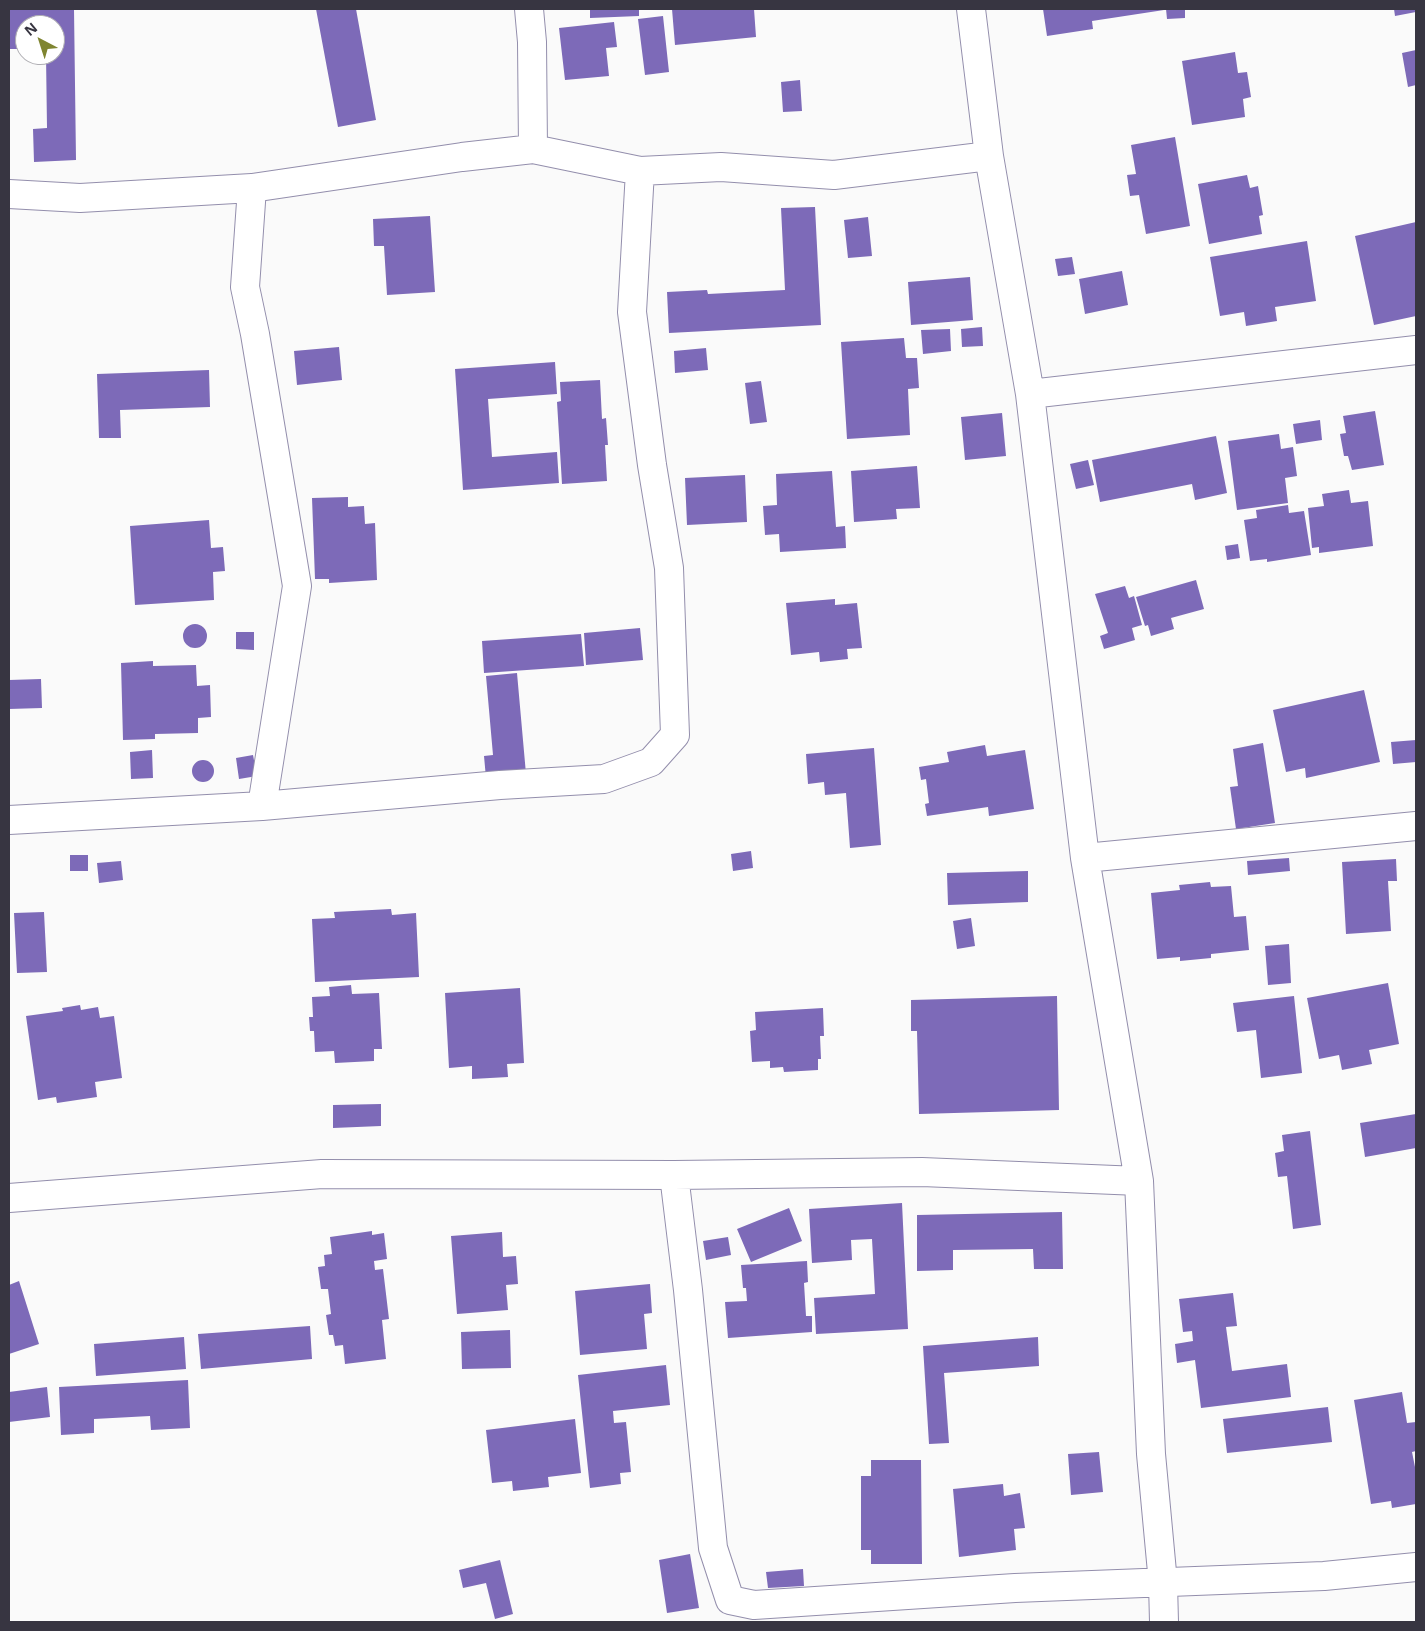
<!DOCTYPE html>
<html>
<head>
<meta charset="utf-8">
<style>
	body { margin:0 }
	#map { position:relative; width:1425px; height:1631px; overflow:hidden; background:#fafafa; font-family:"Open Sans",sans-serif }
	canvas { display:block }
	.frame { position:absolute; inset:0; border:10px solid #373541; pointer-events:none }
	.north { position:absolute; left:15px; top:15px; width:50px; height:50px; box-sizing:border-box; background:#fff; border:1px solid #afaeb3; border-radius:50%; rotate:320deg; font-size:14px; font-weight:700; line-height:20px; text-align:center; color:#373541 }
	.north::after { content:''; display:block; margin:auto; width:18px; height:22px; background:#7f8531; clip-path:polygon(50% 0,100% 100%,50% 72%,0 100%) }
</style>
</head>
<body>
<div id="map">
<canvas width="1425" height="1631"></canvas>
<div class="frame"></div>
<div class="north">N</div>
</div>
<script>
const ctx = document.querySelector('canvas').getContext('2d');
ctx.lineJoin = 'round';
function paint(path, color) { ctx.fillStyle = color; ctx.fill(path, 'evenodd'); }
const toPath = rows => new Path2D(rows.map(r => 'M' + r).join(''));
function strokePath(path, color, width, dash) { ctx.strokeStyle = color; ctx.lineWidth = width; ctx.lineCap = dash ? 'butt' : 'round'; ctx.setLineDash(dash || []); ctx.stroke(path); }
paint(toPath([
	[9,9,74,9,76,160,34,162,33,129,47,128,46,55,55,55,55,25,25,25,25,35,21,35,21,49,9,49],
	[316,9,356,9,376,120,338,127],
	[590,9,639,9,639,16,590,18],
	[672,9,754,9,756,37,675,45],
	[1043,9,1164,9,1164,10,1092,21,1093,29,1047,36],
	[1166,9,1185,9,1185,18,1167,19],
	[1394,9,1416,9,1416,12,1395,16],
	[663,16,669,72,645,75,638,19],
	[614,22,617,47,606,48,609,76,565,80,559,28],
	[1416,50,1416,85,1408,87,1402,53],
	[1235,52,1238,73,1247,72,1251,97,1243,99,1245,117,1192,125,1182,61],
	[800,80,802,111,783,112,781,82],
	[1175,137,1190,226,1146,234,1139,195,1130,196,1127,175,1136,174,1131,145],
	[1247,175,1250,188,1258,186,1263,215,1259,216,1262,234,1209,244,1198,184],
	[815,207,821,325,669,333,667,292,707,290,708,294,785,290,781,208],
	[430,216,435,292,387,295,384,246,374,246,373,219],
	[868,217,872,256,848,258,844,220],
	[1416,222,1416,316,1374,325,1355,236],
	[1307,241,1316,301,1275,307,1277,321,1246,326,1244,312,1220,316,1210,257],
	[1072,257,1075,274,1058,276,1055,259],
	[1122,271,1128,305,1085,314,1079,279],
	[970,277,973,320,911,325,908,282],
	[982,327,983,346,962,347,961,329],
	[950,329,951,351,923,354,921,330],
	[904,338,906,358,917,358,919,388,908,389,910,435,847,439,841,342],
	[339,347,342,380,297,385,294,351],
	[706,348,708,370,675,373,674,351],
	[555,362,557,394,488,399,492,457,557,452,559,483,463,490,455,369],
	[209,370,210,407,120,410,121,438,99,438,97,374],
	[600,380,602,419,606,418,608,445,605,445,607,481,562,484,557,402,561,401,560,382],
	[761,381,767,422,750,424,745,383],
	[1375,411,1384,465,1352,470,1348,456,1344,456,1340,434,1346,433,1343,416],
	[1002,413,1006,456,965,460,961,417],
	[1320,420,1322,440,1296,444,1293,424],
	[1279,434,1281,449,1293,447,1297,476,1285,478,1288,503,1237,510,1228,441],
	[1216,436,1227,493,1195,500,1192,484,1100,502,1092,460],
	[1088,460,1094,485,1076,489,1070,464],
	[917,466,920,508,896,509,897,519,854,522,851,471],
	[832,471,836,527,845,526,846,548,780,552,779,534,765,535,763,506,777,505,776,474],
	[745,475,747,522,687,525,685,478],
	[1349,490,1351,503,1368,501,1373,546,1319,553,1319,547,1312,548,1308,508,1324,506,1322,494],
	[348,497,348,507,364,506,365,524,375,523,377,580,329,583,329,579,315,579,312,498],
	[1288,505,1289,513,1304,511,1311,555,1267,562,1267,559,1250,561,1244,520,1257,518,1256,510],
	[209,520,211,548,223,547,225,571,213,572,214,600,135,605,130,526],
	[1238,544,1240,558,1227,560,1225,546],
	[1196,580,1204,609,1171,618,1174,629,1151,636,1148,625,1145,626,1136,597],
	[1125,586,1129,598,1134,596,1142,625,1132,628,1135,640,1104,649,1100,636,1108,633,1095,594],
	[835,599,835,605,857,603,862,648,847,649,848,659,820,662,819,652,791,655,786,603],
	'183 636a12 12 0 1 1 24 0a12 12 0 1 1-24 0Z',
	[640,628,643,660,586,665,584,633],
	[236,632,254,632,254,650,236,649],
	[581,634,584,666,484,673,482,641],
	[153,661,153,666,196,665,197,686,210,685,211,717,198,718,198,733,155,734,155,739,123,740,121,663],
	[517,673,526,774,486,778,484,756,493,755,486,676],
	[41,679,42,708,9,709,9,680],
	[1364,690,1380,762,1306,778,1305,768,1286,772,1273,710],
	[1416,740,1416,762,1393,764,1391,742],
	[1263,743,1275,823,1236,829,1230,787,1238,786,1233,749],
	[985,745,987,756,1025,750,1034,809,989,816,988,807,927,816,925,804,929,803,926,779,921,780,919,767,949,762,947,752],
	[874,748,881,845,850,848,846,793,825,795,824,782,808,784,806,754],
	[152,750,153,778,131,779,130,752],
	[253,755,257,776,239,779,236,758],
	'192 771a11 11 0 1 1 22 0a11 11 0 1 1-22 0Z',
	[751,851,753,868,733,871,731,854],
	[70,855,88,855,88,871,70,871],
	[1289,858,1290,871,1248,875,1247,861],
	[1396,859,1397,881,1388,881,1391,931,1346,934,1342,862],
	[121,861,123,880,99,883,97,863],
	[1028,871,1028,902,948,905,947,873],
	[1210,882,1211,887,1231,886,1234,917,1246,916,1249,950,1211,954,1211,958,1180,961,1180,957,1157,959,1151,893,1180,890,1179,885],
	[391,909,392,915,416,913,419,977,315,982,312,919,335,918,334,912],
	[44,912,47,972,17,973,14,913],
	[971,918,975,946,957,949,953,921],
	[1289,944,1291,983,1268,985,1265,946],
	[1388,983,1399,1044,1369,1050,1372,1064,1342,1070,1339,1055,1319,1059,1307,998],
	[351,985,352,994,379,993,382,1049,374,1049,374,1061,335,1063,334,1051,315,1052,314,1031,310,1031,309,1017,313,1017,312,997,330,996,329,987],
	[520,988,524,1063,507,1064,508,1077,472,1079,472,1066,449,1068,445,993],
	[1057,996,1059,1110,919,1114,917,1031,911,1031,911,1000],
	[1294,996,1302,1073,1261,1078,1256,1030,1237,1032,1233,1003],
	[80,1005,81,1010,98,1007,100,1018,114,1016,122,1078,95,1082,97,1097,57,1103,56,1097,38,1100,26,1016,63,1011,62,1008],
	[823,1008,824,1036,820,1036,821,1059,818,1059,818,1070,784,1072,783,1067,770,1068,770,1061,752,1062,750,1031,756,1030,755,1012],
	[381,1104,381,1126,333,1128,333,1105],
	[1416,1114,1416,1148,1365,1157,1360,1123],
	[1310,1131,1321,1225,1293,1229,1287,1176,1278,1177,1275,1153,1284,1151,1282,1135],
	[902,1203,908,1329,816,1334,814,1298,875,1294,872,1239,851,1240,852,1260,812,1263,809,1209],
	[789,1208,802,1241,751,1262,737,1229],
	[1062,1212,1063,1269,1034,1269,1033,1249,953,1250,953,1270,917,1271,917,1215],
	[372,1231,372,1235,384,1233,387,1259,374,1261,375,1270,383,1269,389,1319,382,1320,386,1359,345,1364,343,1345,335,1346,333,1335,329,1335,326,1315,331,1314,328,1289,321,1289,318,1267,325,1266,324,1255,332,1254,330,1237],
	[502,1232,503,1257,516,1256,518,1284,506,1285,508,1310,457,1314,451,1236],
	[728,1237,731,1255,706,1260,703,1241],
	[807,1261,808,1282,804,1283,806,1316,812,1316,812,1332,728,1338,725,1302,747,1301,746,1288,743,1288,741,1265],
	[19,1281,39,1344,9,1354,9,1285],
	[650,1284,652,1313,644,1314,647,1349,580,1355,575,1291],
	[1233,1293,1237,1326,1226,1327,1232,1371,1287,1364,1291,1397,1201,1408,1195,1360,1177,1363,1175,1344,1193,1341,1192,1331,1183,1332,1179,1299],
	[310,1326,312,1359,201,1369,198,1334],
	[510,1330,511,1368,462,1369,461,1332],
	[184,1337,186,1369,96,1376,94,1344],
	[1038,1337,1039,1366,944,1373,949,1443,929,1444,923,1346],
	[666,1365,670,1405,613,1411,614,1423,626,1422,631,1472,620,1473,621,1484,590,1488,578,1375],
	[188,1380,190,1428,151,1430,150,1416,94,1419,94,1433,61,1435,59,1387],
	[47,1387,50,1417,9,1422,9,1392],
	[1402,1392,1407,1423,1416,1422,1416,1451,1412,1452,1416,1472,1416,1504,1392,1508,1391,1501,1371,1504,1354,1400],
	[1328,1407,1332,1442,1227,1453,1223,1419],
	[575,1419,581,1473,548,1477,549,1487,513,1491,512,1481,492,1483,486,1430],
	[1099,1452,1103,1492,1071,1495,1068,1454],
	[871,1460,921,1460,922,1564,871,1564,871,1550,861,1550,861,1476,871,1476],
	[1003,1484,1004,1496,1020,1493,1025,1528,1014,1529,1016,1550,959,1557,953,1489],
	[690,1554,699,1608,667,1613,659,1560],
	[500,1560,513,1614,495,1619,486,1583,463,1588,459,1570],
	[803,1569,804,1586,768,1588,766,1572]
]), '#7d6ab8');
const street = toPath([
	[529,9,532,42,533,149],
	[971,9,989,156,1030,394,1085,858,1139,1181,1151,1454,1163,1583,1164,1622],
	[252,188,245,287,255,334,297,586,262,806],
	[9,194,80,198,252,188,462,157,533,149,640,171,721,167,834,175,989,156],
	[1030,394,1416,350],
	[9,820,262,806,500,785,604,779,651,762,675,735,669,568,652,465,632,312,640,171],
	[1085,858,1416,826],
	[674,1175,688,1290,713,1548,730,1600,754,1605,1015,1588,1324,1576,1416,1567],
	[9,1198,322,1174,674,1175,922,1172,1139,1181]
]);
strokePath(street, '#938eac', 30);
strokePath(street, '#fff', 28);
</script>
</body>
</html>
